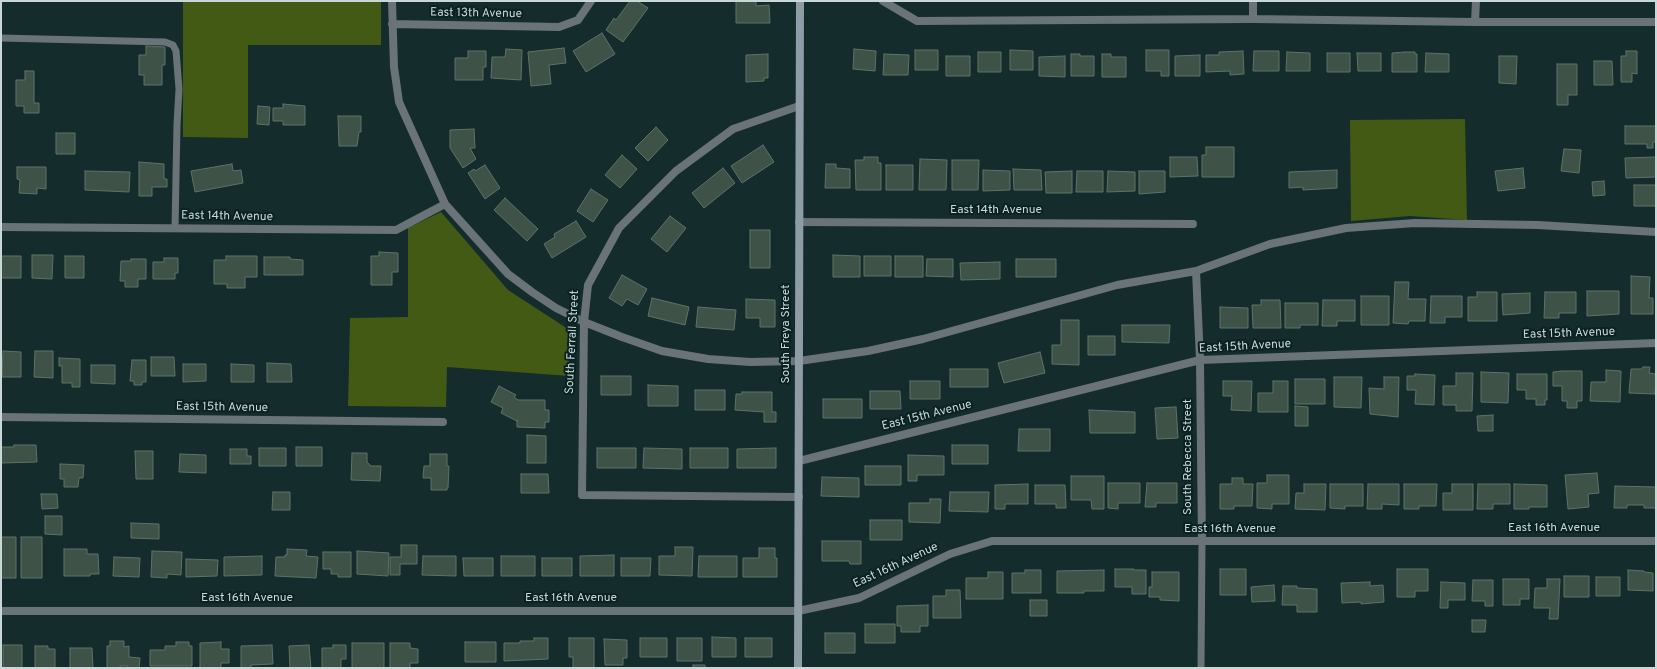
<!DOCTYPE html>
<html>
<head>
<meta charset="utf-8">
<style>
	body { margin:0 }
	#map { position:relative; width:1657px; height:669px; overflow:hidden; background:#142c2c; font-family:Overpass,sans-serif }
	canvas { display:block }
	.frame { position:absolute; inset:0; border:2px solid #c9d7d7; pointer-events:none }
</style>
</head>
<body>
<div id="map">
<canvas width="1657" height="669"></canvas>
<div class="frame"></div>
</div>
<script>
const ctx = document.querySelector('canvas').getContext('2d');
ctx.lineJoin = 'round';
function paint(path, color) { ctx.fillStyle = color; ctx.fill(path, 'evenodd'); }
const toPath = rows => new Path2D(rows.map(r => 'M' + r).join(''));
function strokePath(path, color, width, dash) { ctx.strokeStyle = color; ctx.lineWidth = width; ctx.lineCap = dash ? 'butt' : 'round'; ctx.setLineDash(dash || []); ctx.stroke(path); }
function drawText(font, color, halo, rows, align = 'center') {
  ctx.font = font + ' Overpass,sans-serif'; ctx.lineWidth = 4; ctx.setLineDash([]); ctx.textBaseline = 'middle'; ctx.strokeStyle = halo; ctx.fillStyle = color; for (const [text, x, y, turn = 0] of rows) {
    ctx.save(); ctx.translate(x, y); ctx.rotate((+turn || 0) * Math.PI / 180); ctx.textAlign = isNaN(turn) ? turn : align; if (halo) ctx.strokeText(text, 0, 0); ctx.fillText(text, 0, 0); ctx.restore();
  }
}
paint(toPath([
	[183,1,381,1,381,45,248,45,248,138,183,137],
	[1465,119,1467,220,1410,216,1351,221,1350,120],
	[441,212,508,290,568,329,569,376,447,367,446,407,348,406,350,318,408,317,408,228]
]), '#425a14');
const building = toPath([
	[630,1,637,1,648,8,623,42,606,30,614,18,616,20,630,1],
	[736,1,756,1,756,6,769,5,770,23,736,23,736,1],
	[602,33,615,54,586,72,573,51,602,33],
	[146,46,165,47,165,65,162,65,162,85,144,85,144,75,139,75,139,55,146,55,146,46],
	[564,48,566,63,549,65,551,84,531,86,528,52,564,48],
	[506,49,522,50,521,80,491,78,492,57,505,57,506,49],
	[854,49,876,51,875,71,853,69,854,49],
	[915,50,938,50,938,70,915,70,915,50],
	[1010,50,1033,51,1033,70,1010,70,1010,50],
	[1146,50,1169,50,1169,76,1161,76,1161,71,1146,71,1146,50],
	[468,51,486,51,486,67,483,67,483,80,455,80,455,58,468,58,468,51],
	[1243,51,1244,74,1230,75,1230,71,1206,72,1206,55,1219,55,1219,52,1243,51],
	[1254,51,1279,51,1279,71,1253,71,1254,51],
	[1626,51,1637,51,1637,74,1632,73,1632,82,1621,82,1621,56,1626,56,1626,51],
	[978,52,1001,52,1001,72,978,72,978,52],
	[1287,52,1310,53,1310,71,1286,71,1287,52],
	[1405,52,1415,52,1415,54,1417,54,1417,72,1392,72,1392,53,1405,52],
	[1327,53,1350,53,1350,72,1327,72,1327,53],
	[1357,53,1381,53,1381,71,1358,71,1357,53],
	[1426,53,1449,54,1449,72,1425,72,1426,53],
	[768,54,768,78,764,78,764,81,746,82,746,55,768,54],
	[884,54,909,55,908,75,883,75,884,54],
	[1071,54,1080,54,1080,56,1094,56,1094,76,1071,76,1071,54],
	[1102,54,1111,54,1111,57,1126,57,1126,77,1102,77,1102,54],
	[1200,55,1200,76,1175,76,1175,56,1200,55],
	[946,56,970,56,970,76,946,76,946,56],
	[1065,56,1065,77,1039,76,1039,57,1065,56],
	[1499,56,1517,56,1516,84,1499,83,1499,56],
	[1594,61,1612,61,1613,85,1594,85,1594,61],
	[1557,64,1577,64,1577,95,1568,95,1568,105,1557,105,1557,64],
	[25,71,34,71,34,103,39,103,39,113,24,113,24,106,16,106,16,80,25,80,25,71],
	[283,104,305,106,305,125,283,125,283,121,273,121,273,108,283,108,283,104],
	[258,106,270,107,269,125,257,124,258,106],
	[338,116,361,116,361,132,359,132,357,146,339,146,338,116],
	[1625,126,1656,126,1656,142,1653,142,1653,148,1647,148,1647,144,1625,144,1625,126],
	[656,127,668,140,648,161,635,148,656,127],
	[474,129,475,148,470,148,476,159,463,168,450,148,450,130,474,129],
	[56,133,75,133,75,154,56,154,56,133],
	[763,145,774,162,742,183,731,166,763,145],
	[1206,147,1234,147,1234,177,1202,177,1202,155,1206,155,1206,147],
	[1564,149,1581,150,1579,173,1561,171,1564,149],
	[622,155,637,169,620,188,605,175,622,155],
	[864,157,878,157,878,163,881,163,881,190,856,190,855,160,864,160,864,157],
	[1170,157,1197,157,1198,176,1170,177,1170,157],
	[1656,157,1656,177,1626,178,1625,158,1656,157],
	[920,159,947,160,946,190,919,190,920,159],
	[952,160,979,160,978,190,952,190,952,160],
	[139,162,164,164,164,179,167,179,167,187,152,187,152,196,139,196,139,162],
	[232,164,233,171,241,170,243,183,195,192,191,171,232,164],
	[826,164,836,164,836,168,850,169,850,188,825,188,826,164],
	[485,165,500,188,485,199,468,173,474,169,475,171,485,165],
	[886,165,913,165,913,190,886,190,886,165],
	[17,167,46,167,46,189,37,188,37,194,19,193,20,180,17,179,17,167],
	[723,168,735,183,704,208,692,193,723,168],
	[1523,168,1525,188,1498,191,1495,171,1523,168],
	[1013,169,1041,170,1042,190,1014,190,1013,169],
	[983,170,1010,171,1010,190,983,191,983,170],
	[1337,170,1337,188,1303,190,1303,187,1289,188,1289,172,1337,170],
	[85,171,130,172,129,192,85,190,85,171],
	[1072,171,1072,193,1046,193,1045,172,1072,171],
	[1077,171,1103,171,1103,192,1076,192,1077,171],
	[1108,171,1135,172,1135,191,1107,192,1108,171],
	[1139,171,1165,171,1165,192,1139,194,1139,171],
	[1604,181,1605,195,1593,196,1592,182,1604,181],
	[1634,185,1656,185,1656,206,1634,206,1634,185],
	[591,189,608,200,593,222,577,211,591,189],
	[505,198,538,229,527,241,494,210,505,198],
	[670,216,686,228,667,252,651,239,670,216],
	[576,221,586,237,552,258,544,244,555,237,554,234,576,221],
	[750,230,770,230,770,268,750,268,750,230],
	[379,252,398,253,398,272,392,272,392,285,371,285,371,256,379,256,379,252],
	[32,255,53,255,52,279,32,278,32,255],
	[833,255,860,256,860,277,833,277,833,255],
	[1,256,21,256,21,278,1,278,1,256],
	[65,256,84,256,84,278,65,278,65,256],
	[226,256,257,256,257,277,245,277,245,288,227,288,227,284,214,284,214,260,226,260,226,256],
	[864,256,891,256,891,276,864,276,864,256],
	[895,256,923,256,923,277,895,277,895,256],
	[264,257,290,257,290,259,303,260,303,275,264,275,264,257],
	[164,258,178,258,178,273,175,273,175,279,153,279,153,262,164,262,164,258],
	[131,259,146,259,146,279,138,279,138,287,125,287,125,281,120,281,121,261,131,261,131,259],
	[927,259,953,259,953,277,926,276,927,259],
	[1016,259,1056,259,1056,277,1016,277,1016,259],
	[1000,262,1000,279,961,280,960,263,1000,262],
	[622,275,647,289,638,305,627,299,622,306,609,298,622,275],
	[1631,276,1650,277,1649,298,1653,298,1653,314,1631,314,1631,276],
	[1395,282,1409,282,1408,299,1426,299,1425,321,1409,321,1408,324,1393,323,1395,282],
	[1587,291,1619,291,1619,314,1587,316,1587,291],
	[1477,292,1497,292,1497,321,1468,321,1468,297,1477,297,1477,292],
	[1545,292,1576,292,1576,313,1559,313,1559,318,1544,318,1545,292],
	[1530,293,1530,313,1503,315,1502,294,1530,293],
	[1361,296,1389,296,1389,325,1361,325,1361,296],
	[1431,296,1462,296,1462,317,1445,317,1445,323,1430,323,1431,296],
	[652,298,689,307,685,325,648,316,652,298],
	[746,299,775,300,775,327,760,327,760,318,746,318,746,299],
	[1261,300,1280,300,1281,328,1253,328,1252,305,1261,305,1261,300],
	[1323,300,1355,300,1355,321,1337,321,1337,326,1322,326,1323,300],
	[1285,303,1318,303,1318,325,1300,325,1300,328,1285,328,1285,303],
	[698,307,736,310,734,330,696,327,698,307],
	[1220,307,1248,308,1248,328,1220,328,1220,307],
	[1061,320,1079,320,1079,365,1052,364,1052,345,1061,345,1061,320],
	[1122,325,1170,325,1169,343,1122,342,1122,325],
	[1088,336,1115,336,1115,355,1088,355,1088,336],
	[3,351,21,352,21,377,2,377,3,351],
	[35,351,53,351,53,378,34,377,35,351],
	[1040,352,1045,373,1004,383,998,363,1040,352],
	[151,357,174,357,175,376,151,376,151,357],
	[59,358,80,359,80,387,72,387,72,383,62,383,62,366,59,366,59,358],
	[132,360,146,360,146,382,142,382,142,385,134,385,134,381,130,381,132,360],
	[267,363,291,364,292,382,267,382,267,363],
	[183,364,206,364,206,381,183,382,183,364],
	[231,364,254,365,254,382,231,382,231,364],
	[91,365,115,365,115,384,91,383,91,365],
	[1643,367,1650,367,1649,373,1656,374,1655,394,1629,393,1631,369,1642,369,1643,367],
	[950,369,988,369,988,387,950,387,950,369],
	[1606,370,1621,371,1620,402,1590,401,1591,382,1606,382,1606,370],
	[1562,371,1582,371,1582,401,1577,401,1577,408,1567,408,1567,401,1562,401,1562,386,1553,386,1553,372,1562,371],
	[1481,372,1509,373,1508,403,1481,402,1481,372],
	[1456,373,1473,373,1472,411,1456,411,1456,405,1443,405,1443,386,1456,386,1456,373],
	[1415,374,1435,375,1434,405,1415,404,1416,390,1407,390,1407,376,1415,376,1415,374],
	[1517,374,1547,374,1547,400,1545,400,1545,405,1536,405,1536,399,1526,399,1526,390,1517,390,1517,374],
	[601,376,631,376,631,395,601,395,601,376],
	[1334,377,1362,377,1361,408,1334,407,1334,377],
	[1384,377,1399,377,1398,417,1370,414,1369,388,1384,389,1384,377],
	[1295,379,1325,379,1325,404,1295,404,1295,379],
	[910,381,940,381,940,399,910,399,910,381],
	[1223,381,1252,381,1251,411,1231,410,1232,396,1223,396,1223,381],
	[1273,381,1288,381,1288,412,1258,412,1258,393,1273,393,1273,381],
	[648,385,678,386,678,406,648,406,648,385],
	[499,386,516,395,514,397,518,400,545,400,545,410,549,410,549,422,545,422,545,428,517,427,517,420,517,421,501,413,503,408,491,402,499,386],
	[695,390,725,390,725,410,695,410,695,390],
	[870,391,900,391,901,409,870,409,870,391],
	[742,392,772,392,772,412,776,412,776,422,764,422,764,412,735,410,736,394,742,394,742,392],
	[823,399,862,399,862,418,823,418,823,399],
	[1295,406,1308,407,1308,426,1295,426,1295,406],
	[1176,407,1178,438,1157,439,1155,408,1176,407],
	[1089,410,1135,412,1135,433,1090,433,1089,410],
	[1493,415,1493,431,1478,431,1477,416,1493,415],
	[1019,429,1050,429,1050,451,1018,451,1019,429],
	[527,435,546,436,546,463,527,463,527,435],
	[14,445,36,445,37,462,1,463,1,447,14,447,14,445],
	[952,445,988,445,988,464,952,464,952,445],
	[296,447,322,447,322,466,296,466,296,447],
	[259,448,286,448,286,466,259,466,259,448],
	[597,448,636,448,636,468,597,468,597,448],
	[644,448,682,449,682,469,643,468,644,448],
	[690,448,728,448,728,468,690,468,690,448],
	[776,448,776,468,737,468,737,449,776,448],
	[230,449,247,449,247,456,251,456,251,464,230,464,230,449],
	[135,451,153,451,153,479,136,479,135,451],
	[352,453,367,453,367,462,371,466,381,466,380,481,351,480,352,453],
	[180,454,206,455,206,473,179,472,180,454],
	[430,454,447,454,447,466,449,466,448,488,447,488,447,490,431,490,431,478,423,478,424,466,430,466,430,454],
	[908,455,944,456,944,475,917,475,917,481,908,481,908,455],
	[60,464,84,465,83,478,79,478,78,487,64,487,64,479,60,479,60,464],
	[865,466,901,466,901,485,865,485,865,466],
	[1597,473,1599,493,1588,494,1589,507,1568,509,1565,475,1597,473],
	[521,474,548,474,549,493,521,493,521,474],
	[1267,475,1289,475,1289,504,1272,504,1272,509,1257,508,1257,483,1267,483,1267,475],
	[1071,476,1104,476,1104,509,1092,509,1091,500,1071,500,1071,476],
	[822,477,859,478,859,497,821,496,822,477],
	[1232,478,1243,478,1243,484,1253,484,1252,506,1234,506,1234,509,1220,509,1220,484,1232,484,1232,478],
	[1108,483,1140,483,1140,503,1118,503,1118,509,1108,508,1108,483],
	[1147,483,1177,483,1177,503,1156,503,1156,507,1145,507,1147,483],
	[1028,484,1028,504,1005,504,1005,509,995,509,995,485,1028,484],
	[1304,484,1326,484,1325,510,1295,509,1296,493,1304,493,1304,484],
	[1330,484,1363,484,1363,506,1345,506,1345,509,1330,508,1330,484],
	[1368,484,1399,484,1399,505,1382,504,1382,509,1367,509,1368,484],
	[1404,484,1437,484,1436,506,1419,506,1419,509,1404,509,1404,484],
	[1452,484,1473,484,1473,510,1443,510,1443,493,1452,493,1452,484],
	[1478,484,1510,484,1510,504,1493,504,1493,509,1477,509,1478,484],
	[1514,484,1547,485,1547,507,1529,507,1529,509,1514,509,1514,484],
	[1035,485,1065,485,1066,508,1056,508,1056,504,1035,504,1035,485],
	[1615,486,1656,487,1656,508,1644,508,1644,505,1627,505,1627,508,1614,508,1615,486],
	[273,492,290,492,290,510,272,510,273,492],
	[950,492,989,492,988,512,949,511,950,492],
	[41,494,57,494,58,508,42,509,41,494],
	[930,499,941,499,940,523,909,522,909,503,930,503,930,499],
	[45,516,62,516,62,535,45,534,45,516],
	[870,520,902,520,902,540,870,540,870,520],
	[131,523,159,524,159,539,131,538,131,523],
	[1,537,16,537,16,578,1,578,1,537],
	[21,537,42,537,42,578,21,578,21,537],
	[822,541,861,541,861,564,850,564,849,561,822,561,822,541],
	[401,545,417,545,417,564,400,564,400,575,390,575,390,557,401,557,401,545],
	[675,547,693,547,692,576,659,575,659,556,675,556,675,547],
	[759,548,775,548,775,558,777,558,777,577,743,577,743,558,759,558,759,548],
	[64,549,87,549,87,554,98,554,99,574,90,574,90,576,64,576,64,549],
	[287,549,307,550,306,556,318,557,316,578,275,576,276,557,285,557,285,555,287,555,287,549],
	[152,551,182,552,181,575,167,574,167,578,151,577,152,551],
	[357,551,389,553,388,576,357,574,357,551],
	[323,552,351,552,351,577,338,577,338,574,331,574,331,569,323,569,323,552],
	[614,555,614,576,580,576,580,556,614,555],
	[262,556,262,575,224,576,224,557,262,556],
	[423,556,456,556,456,576,422,575,423,556],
	[501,556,535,556,535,576,501,576,501,556],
	[699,556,737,556,737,577,698,577,699,556],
	[114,557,140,558,139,577,113,576,114,557],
	[463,558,493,558,493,576,464,576,463,558],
	[542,558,572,558,572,576,542,576,542,558],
	[621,558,651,558,650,576,621,576,621,558],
	[186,559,218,560,217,576,186,577,186,559],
	[1115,569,1134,569,1134,570,1146,570,1146,594,1132,594,1132,587,1115,587,1115,569],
	[1220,569,1246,569,1246,595,1220,595,1220,569],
	[1397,569,1428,569,1428,591,1415,591,1415,597,1397,597,1397,569],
	[1025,570,1041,570,1041,593,1012,593,1012,573,1025,573,1025,570],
	[1104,570,1104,591,1084,591,1084,593,1057,593,1057,571,1104,570],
	[1628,570,1644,571,1644,572,1653,573,1653,591,1628,590,1628,570],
	[988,572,1003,572,1003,599,966,599,966,578,988,578,988,572],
	[1152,572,1179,572,1179,601,1160,600,1160,597,1149,597,1149,587,1152,587,1152,572],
	[1564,576,1589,576,1589,597,1564,597,1564,576],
	[1596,577,1620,577,1620,596,1596,596,1596,577],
	[1503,579,1529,579,1529,599,1520,599,1520,605,1503,605,1503,579],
	[1547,579,1560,579,1558,619,1549,619,1550,608,1534,608,1535,588,1547,588,1547,579],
	[1473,580,1493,580,1493,606,1485,606,1485,601,1472,601,1473,580],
	[1370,582,1370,586,1383,585,1384,602,1361,604,1361,602,1342,603,1341,583,1370,582],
	[1441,582,1465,583,1465,600,1448,600,1448,608,1440,608,1441,582],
	[1274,585,1275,601,1252,602,1251,587,1274,585],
	[1283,586,1297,586,1297,588,1317,589,1317,612,1297,612,1297,605,1282,605,1283,586],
	[946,590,960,590,961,618,933,618,933,596,946,596,946,590],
	[1030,600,1047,600,1047,616,1030,616,1030,600],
	[928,605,928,626,920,626,920,632,901,632,901,626,897,626,897,606,928,605],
	[1472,620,1486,620,1485,632,1472,632,1472,620],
	[865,624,895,624,895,643,865,643,865,624],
	[825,633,855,633,855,653,825,653,825,633],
	[712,637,736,638,736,657,712,657,712,637],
	[534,638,548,638,548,659,504,661,504,643,520,643,520,641,534,641,534,638],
	[569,638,594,638,594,668,573,668,573,657,569,657,569,638],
	[640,638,667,638,667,657,640,657,640,638],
	[677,638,702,638,702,661,677,661,677,638],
	[745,638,772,638,772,657,745,657,745,638],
	[604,639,627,640,627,658,623,658,623,665,605,665,604,639],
	[110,641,124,641,124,647,129,646,129,657,140,658,139,668,127,668,128,666,120,666,120,668,107,668,107,646,110,646,110,641],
	[176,642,189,642,189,646,192,646,192,666,150,666,150,650,165,650,165,646,176,646,176,642],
	[221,642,221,649,229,649,229,663,221,663,221,668,200,668,200,643,221,642],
	[465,642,496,642,496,662,465,662,465,642],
	[352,643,384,643,384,668,352,668,352,643],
	[390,643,410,643,410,648,418,649,418,663,410,663,410,668,390,668,390,643],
	[3,645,22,645,22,668,3,668,3,645],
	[272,645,273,664,251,665,251,668,241,668,241,646,272,645],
	[309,645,311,668,290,668,289,646,309,645],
	[333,645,346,645,346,659,341,659,341,668,322,668,322,648,333,648,333,645],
	[35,646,48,646,48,649,55,649,55,668,35,668,35,646],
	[70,648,92,648,93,668,70,668,70,648],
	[693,665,705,665,705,668,693,668,693,665]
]);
paint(building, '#3e5247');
strokePath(building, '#5e7368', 1);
strokePath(toPath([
	[1,38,165,42,173,45,176,51,179,89,177,124,175,228],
	[1201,668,1202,542]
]), '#697378', 7);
strokePath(toPath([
	[392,1,394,67,399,102,445,204,508,274,532,292,556,308,584,322,622,337,662,351,708,359,750,362,799,361,868,351,923,339,1117,285,1196,271,1270,244,1346,228,1415,223,1538,225,1656,232],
	[883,1,917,21,1253,19,1475,22,1656,22],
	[1253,1,1253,19],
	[1475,22,1476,1],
	[392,24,559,27,578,20,591,1],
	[799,106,733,129,676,171,619,228,588,285,584,322,582,495,799,497],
	[799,222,1193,224],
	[1,227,396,230,445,204],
	[1196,271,1200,360,1202,542],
	[1,417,443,422],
	[799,461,1200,360,1656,343],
	[1,611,798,611,859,598,950,554,992,541,1656,541]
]), '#697378', 8);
strokePath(toPath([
	[798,668,800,1]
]), '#8e9da5', 8);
drawText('12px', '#c9d7d7', '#0a2223', [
	["East 13th Avenue",476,14,1],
	["East 14th Avenue",996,211],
	["East 14th Avenue",227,217,1],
	["South Freya Street",787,334,-90],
	["East 15th Avenue",1569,334,-2],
	["South Ferrall Street",573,342,-87],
	["East 15th Avenue",1245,347,-3],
	["East 15th Avenue",222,408,1],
	["East 15th Avenue",927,416,-14],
	["South Rebecca Street",1189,457,-90],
	["East 16th Avenue",1554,529],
	["East 16th Avenue",1230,530],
	["East 16th Avenue",896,566,-25],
	["East 16th Avenue",247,599],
	["East 16th Avenue",571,599]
]);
</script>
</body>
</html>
